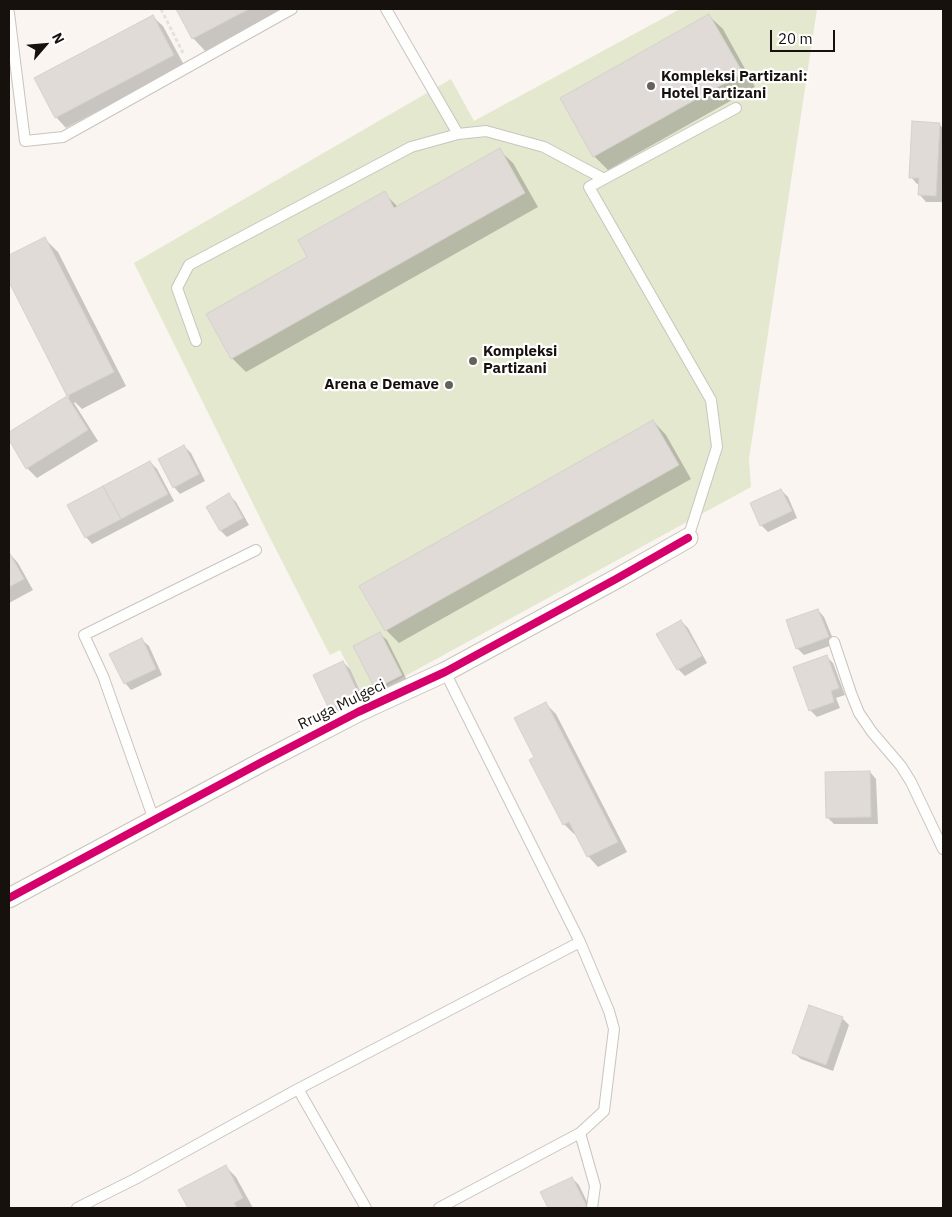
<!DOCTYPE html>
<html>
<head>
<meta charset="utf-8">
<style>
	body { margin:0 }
	#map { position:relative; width:952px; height:1217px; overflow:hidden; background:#faf5f1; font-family:"IBM Plex Sans",sans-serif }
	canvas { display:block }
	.frame { position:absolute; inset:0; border:10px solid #16110d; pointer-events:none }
	.north { position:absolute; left:20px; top:20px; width:50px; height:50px; -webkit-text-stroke:4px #fff; paint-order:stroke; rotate:63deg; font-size:14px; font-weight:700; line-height:20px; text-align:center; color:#16110d }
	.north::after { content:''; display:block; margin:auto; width:18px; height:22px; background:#16110d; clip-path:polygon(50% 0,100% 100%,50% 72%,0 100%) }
	.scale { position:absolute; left:770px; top:30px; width:65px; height:22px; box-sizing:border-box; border:2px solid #16110d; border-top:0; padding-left:6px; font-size:15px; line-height:18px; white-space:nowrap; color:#16110d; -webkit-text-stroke:4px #fff; paint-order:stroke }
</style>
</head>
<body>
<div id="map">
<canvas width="952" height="1217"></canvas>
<div class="frame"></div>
<div class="north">N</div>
<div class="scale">20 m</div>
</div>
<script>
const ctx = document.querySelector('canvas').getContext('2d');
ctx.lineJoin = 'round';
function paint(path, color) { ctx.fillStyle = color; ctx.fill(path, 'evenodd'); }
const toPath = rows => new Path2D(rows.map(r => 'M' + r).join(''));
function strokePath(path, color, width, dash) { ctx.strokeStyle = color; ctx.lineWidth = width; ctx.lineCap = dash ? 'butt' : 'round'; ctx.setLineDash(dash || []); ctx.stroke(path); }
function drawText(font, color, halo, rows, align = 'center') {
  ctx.font = font + ' "IBM Plex Sans",sans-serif'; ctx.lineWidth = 4.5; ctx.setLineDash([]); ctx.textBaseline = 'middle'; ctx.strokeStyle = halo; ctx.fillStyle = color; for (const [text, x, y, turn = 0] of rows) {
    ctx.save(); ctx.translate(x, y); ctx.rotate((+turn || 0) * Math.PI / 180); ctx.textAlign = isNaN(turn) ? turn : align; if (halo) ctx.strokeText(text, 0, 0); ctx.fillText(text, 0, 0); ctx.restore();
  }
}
paint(toPath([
	[680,9,817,9,749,459,751,487,365,698,340,650,330,655,268,534,134,263,451,79,474,121]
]), '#e4e8cf');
paint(toPath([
	[177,9,287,9,206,52,193,38],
	[152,16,163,26,184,65,66,128,56,117,36,78],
	[709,16,723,29,755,87,608,170,594,156],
	[939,124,943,128,942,202,926,202,920,195,920,184,917,184,911,177],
	[499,150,513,163,538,207,246,372,232,358,208,315,309,258,384,193,398,207],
	[44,238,58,252,126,386,82,409,75,402,74,403,98,441,37,478,27,468,9,438,9,433,69,397,9,279,9,257],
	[653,421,666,435,691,479,399,643,386,630],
	[184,446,191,453,205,481,180,494,174,487],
	[150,462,157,469,174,501,92,544,86,537],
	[781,490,788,497,797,518,768,532,761,525],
	[229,495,236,502,249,525,227,537,221,531],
	[9,553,18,563,33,590,9,603],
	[818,610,824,617,835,644,804,655,797,648],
	[681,621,688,628,707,663,685,676,678,669],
	[380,634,387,640,408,682,383,695,376,688],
	[142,640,149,646,162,675,131,690,125,683],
	[826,656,833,663,845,695,836,698,840,708,817,717,810,710],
	[343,662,350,669,365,701,337,715,330,708],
	[545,703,556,714,627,852,598,867,588,856,576,833,574,834,564,824,536,758],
	[870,772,876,779,878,824,834,824,828,818],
	[842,1018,849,1025,833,1071,801,1059,794,1053],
	[226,1167,236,1177,253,1208,189,1208,180,1191],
	[572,1178,579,1185,590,1208,549,1208,542,1193]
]), '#0003');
const building = toPath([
	[176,9,249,9,192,39,176,9],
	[709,14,743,73,593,157,560,98,709,14],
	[153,15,174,55,55,118,34,78,153,15],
	[912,121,940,123,936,196,918,195,919,178,909,178,912,121],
	[500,148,525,193,231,359,206,314,307,257,298,240,385,191,394,208,500,148],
	[45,237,114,372,67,396,9,282,9,255,45,237],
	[67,396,88,430,26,469,9,440,9,432,67,396],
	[653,420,679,465,385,631,359,586,653,420],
	[184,445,199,474,173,488,158,459,184,445],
	[150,461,168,494,121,519,103,486,150,461],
	[103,486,121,519,85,538,67,505,103,486],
	[781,489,792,511,760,526,750,503,781,489],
	[229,493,243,518,220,531,206,507,229,493],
	[9,552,24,579,9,587,9,552],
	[818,609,829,637,796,649,786,620,818,609],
	[681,620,702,656,677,670,656,634,681,620],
	[380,632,402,675,375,689,353,646,380,632],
	[142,638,156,669,124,684,109,654,142,638],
	[827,655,839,688,831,691,834,702,809,711,793,667,827,655],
	[343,661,359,695,329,709,313,675,343,661],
	[546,702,618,842,587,857,569,822,563,825,529,760,534,757,514,718,546,702],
	[870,771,871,817,826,818,825,772,870,771],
	[809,1005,843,1017,826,1065,792,1053,809,1005],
	[226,1165,243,1198,234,1203,237,1208,188,1208,178,1190,226,1165],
	[572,1177,587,1207,584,1208,548,1208,540,1192,572,1177]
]);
paint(building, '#e0dbd7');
strokePath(building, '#d6d1cd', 1);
const lane = toPath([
	[386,9,458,134],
	[9,13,25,141,63,137,292,9],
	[196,341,177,288,189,265,411,147,458,134,486,131,544,147,604,179],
	[688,538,717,447,711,400,589,187,736,108],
	[834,642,851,693,859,713,872,732,901,766,911,782,943,849],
	[445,672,580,942,609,1011,614,1029,604,1111,580,1133,595,1186,592,1208],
	[154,820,103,676,84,635,256,550],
	[298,1089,366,1208],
	[77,1208,135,1179,298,1089,580,942],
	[439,1208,580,1133]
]);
const street = toPath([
	[9,898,260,763,358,712,445,672,616,579,688,538]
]);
strokePath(lane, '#c9c4c0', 12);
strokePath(street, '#c9c4c0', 21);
strokePath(toPath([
	[161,9,183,53]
]), '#e4e2e1', 3, [4, 2.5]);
strokePath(lane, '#fefefd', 10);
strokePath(street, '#fefefd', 19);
strokePath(toPath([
	[9,898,260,763,358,712,445,672,616,579,688,538]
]), '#d6006c', 8);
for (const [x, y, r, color] of [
	[651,86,5,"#66615d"],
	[473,361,5,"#66615d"],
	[449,385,5,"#66615d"]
]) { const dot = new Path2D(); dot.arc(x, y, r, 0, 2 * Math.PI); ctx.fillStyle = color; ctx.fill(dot); strokePath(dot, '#fff', 2); }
drawText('bold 15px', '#16110d', '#fff', [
	["Kompleksi Partizani:",661,77],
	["Hotel Partizani",661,94],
	["Kompleksi",483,352],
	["Partizani",483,369],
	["Arena e Demave",439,385,"right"]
], 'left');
drawText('15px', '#16110d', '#fff', [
	["Rruga Mulgeci",342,705,-26]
]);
</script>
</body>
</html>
